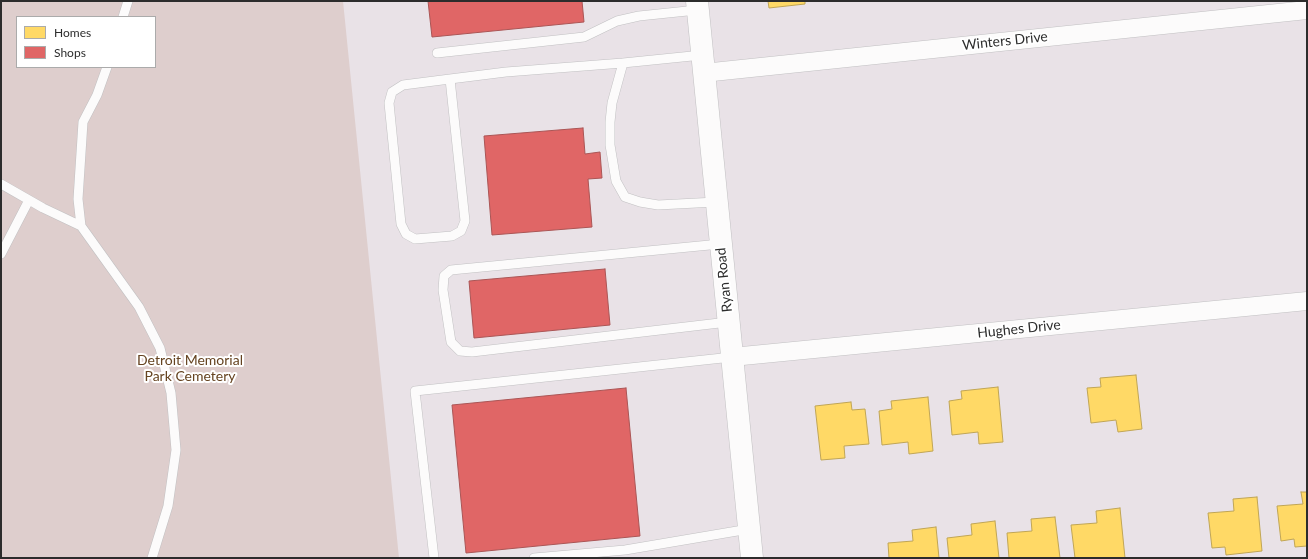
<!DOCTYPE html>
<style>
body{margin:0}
#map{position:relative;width:1308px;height:559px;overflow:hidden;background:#e9e2e7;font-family:Lato,sans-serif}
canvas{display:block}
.frame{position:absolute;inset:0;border:2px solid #2c2c2c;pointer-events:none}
.legend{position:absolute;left:16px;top:16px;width:140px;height:52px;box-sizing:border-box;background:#fff;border:1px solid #ababab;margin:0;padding:5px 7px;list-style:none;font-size:12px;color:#2c2c2c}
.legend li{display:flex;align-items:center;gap:8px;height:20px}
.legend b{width:20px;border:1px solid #ababab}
</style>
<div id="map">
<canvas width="1308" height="559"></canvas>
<div class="frame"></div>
<ul class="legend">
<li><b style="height:11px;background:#ffd966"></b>Homes</li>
<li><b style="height:11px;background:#e06666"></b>Shops</li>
</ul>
</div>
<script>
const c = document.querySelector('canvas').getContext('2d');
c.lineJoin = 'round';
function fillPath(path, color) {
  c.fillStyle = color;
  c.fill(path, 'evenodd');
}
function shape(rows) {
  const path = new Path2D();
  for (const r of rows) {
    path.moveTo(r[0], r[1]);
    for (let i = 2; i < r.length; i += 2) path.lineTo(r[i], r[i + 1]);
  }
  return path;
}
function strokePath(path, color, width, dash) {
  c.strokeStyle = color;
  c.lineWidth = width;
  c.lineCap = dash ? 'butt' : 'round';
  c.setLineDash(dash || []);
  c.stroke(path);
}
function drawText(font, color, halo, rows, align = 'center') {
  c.font = font + ' Lato,sans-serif';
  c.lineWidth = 4;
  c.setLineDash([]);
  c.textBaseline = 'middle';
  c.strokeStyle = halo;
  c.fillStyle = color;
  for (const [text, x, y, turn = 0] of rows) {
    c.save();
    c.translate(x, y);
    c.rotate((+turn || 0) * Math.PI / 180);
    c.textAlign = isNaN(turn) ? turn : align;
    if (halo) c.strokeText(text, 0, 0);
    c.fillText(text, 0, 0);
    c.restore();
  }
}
fillPath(shape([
 [1,1,343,1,399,558,1,558],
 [17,17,155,17,155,67,17,67]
]), '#dececd');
const homes = shape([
 [768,1,805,1,805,4,769,8,768,1],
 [1136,375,1142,429,1118,432,1116,420,1091,423,1087,388,1101,387,1100,378,1136,375],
 [998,387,1003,442,979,444,978,432,952,435,949,401,962,399,961,391,998,387],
 [928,397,933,451,909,454,908,442,882,445,879,411,892,409,891,401,928,397],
 [851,402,852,410,865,409,869,444,844,446,845,458,821,460,815,406,851,402],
 [1301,492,1307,492,1307,546,1295,547,1294,539,1281,541,1277,506,1303,504,1301,492],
 [1257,497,1262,551,1226,555,1225,547,1212,548,1208,513,1234,511,1233,499,1257,497],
 [1120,508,1125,558,1075,558,1071,525,1097,523,1096,511,1120,508],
 [1055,517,1060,558,1009,558,1007,533,1032,531,1031,519,1055,517],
 [995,521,999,558,949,558,947,538,972,535,971,524,995,521],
 [936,527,939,558,889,558,888,543,913,541,912,530,936,527]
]);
fillPath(homes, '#ffd966');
strokePath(homes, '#c0a555', 1);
const shops = shape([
 [428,1,582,1,584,22,432,37,428,1],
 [583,128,585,154,600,152,602,178,588,179,592,227,492,235,484,136,583,128],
 [605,269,610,325,474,338,469,281,605,269],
 [626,388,640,536,466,553,452,405,626,388]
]);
fillPath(shops, '#e06666');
strokePath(shops, '#a55', 1);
const lane = shape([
 [123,17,128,1],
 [437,53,584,37,617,21,639,16,697,10],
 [702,55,623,63,612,103,610,122,610,145,616,181,625,197,640,202,658,205,716,202],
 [450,79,465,221,461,231,452,236,415,239,406,234,401,224,389,103,392,92,403,85,450,79,506,72,623,63],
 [1,184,43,208,81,226,139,307,160,348,171,393,176,450,168,506,152,558],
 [81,226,78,199,83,122,97,95,107,67],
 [720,244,451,270,444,276,443,290,451,342,460,351,472,352,728,322],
 [1,254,29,200],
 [434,558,415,391,732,357],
 [534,558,625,550,749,529]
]);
const street = shape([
 [703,73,1307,10],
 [732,357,1307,301]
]);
const secondary = shape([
 [697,1,752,558]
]);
strokePath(lane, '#c1c0c2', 10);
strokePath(street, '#c1c0c2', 19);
strokePath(secondary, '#c1c0c2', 23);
strokePath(lane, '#fcfbfb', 9);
strokePath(street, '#fcfbfb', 18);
strokePath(secondary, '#fcfbfb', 22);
drawText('14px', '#2c2c2c', '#fff', [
 ["Winters Drive",1005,41,-6],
 ["Ryan Road",724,280,-96],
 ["Hughes Drive",1019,329,-6]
]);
drawText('14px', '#654320', '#fff', [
 ["Detroit Memorial",190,360],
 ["Park Cemetery",190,376]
]);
</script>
